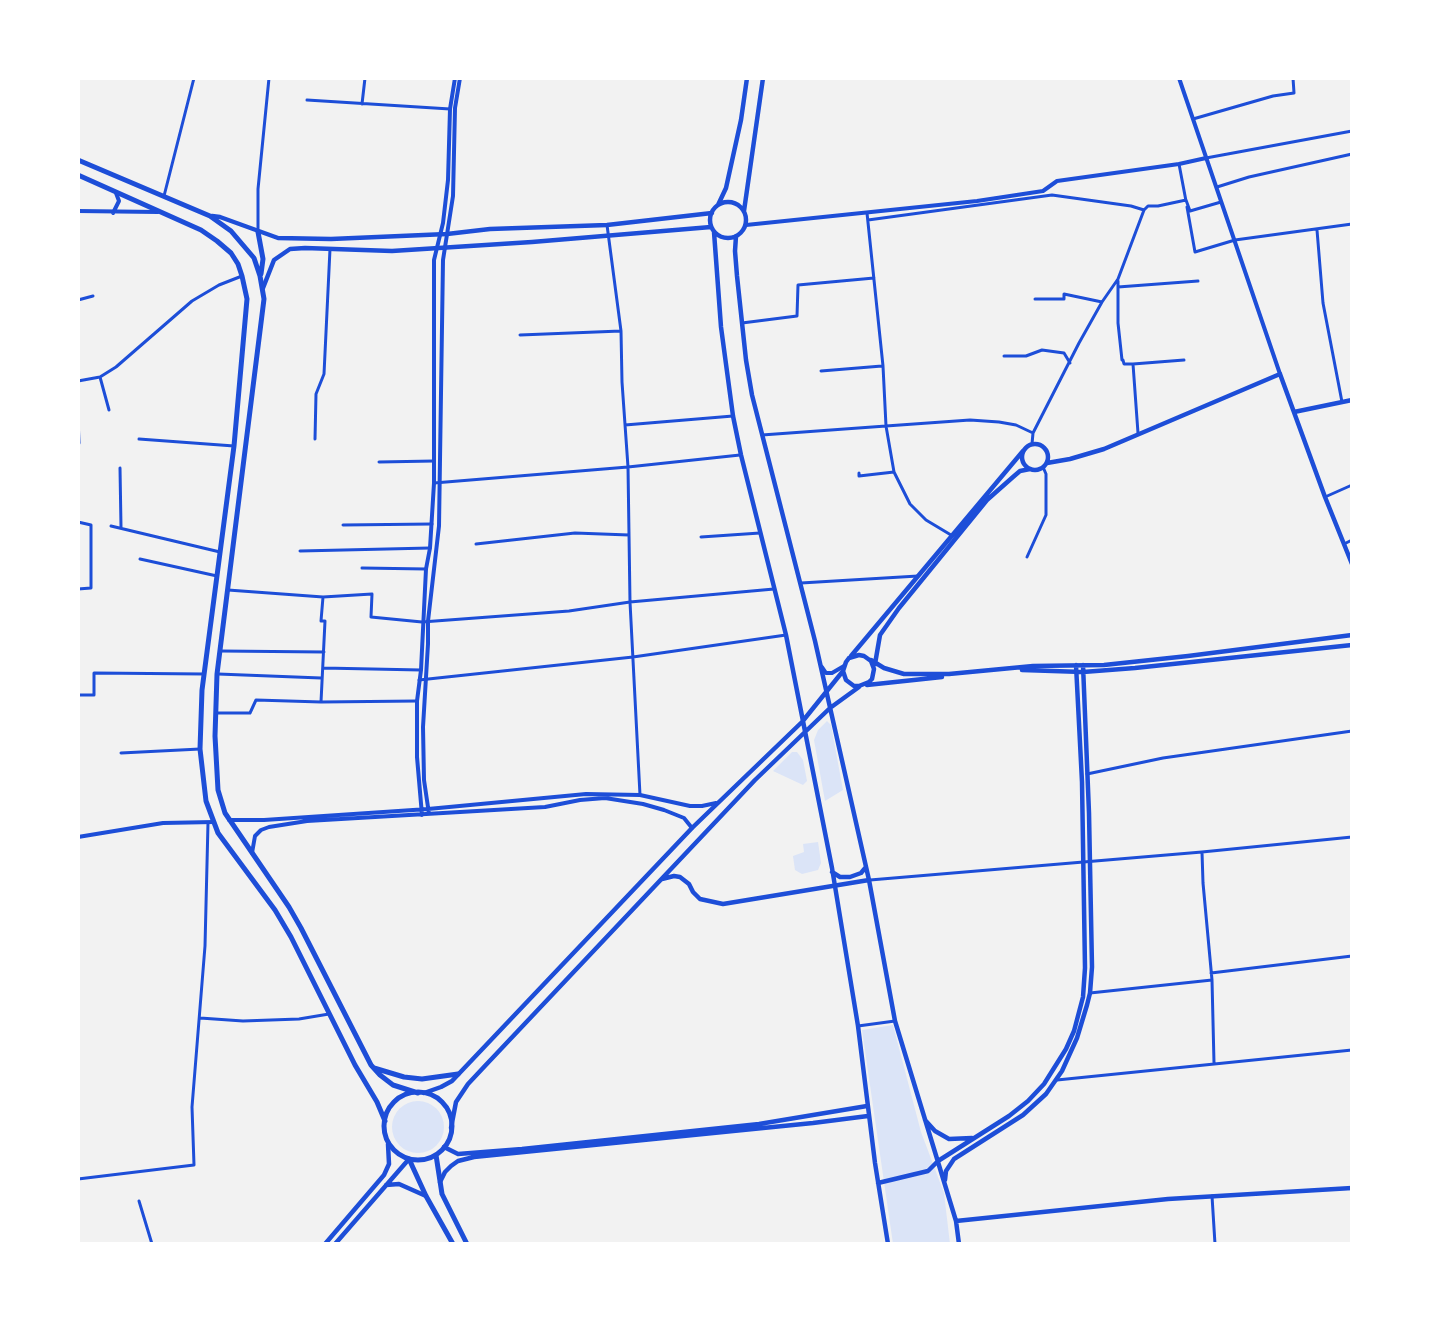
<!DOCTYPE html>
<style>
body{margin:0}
#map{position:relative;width:1430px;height:1322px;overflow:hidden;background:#f2f2f2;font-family:"Golos Text",sans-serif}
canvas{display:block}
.frame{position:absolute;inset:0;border:80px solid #fff;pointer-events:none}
</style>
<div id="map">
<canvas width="1430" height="1322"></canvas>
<div class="frame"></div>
</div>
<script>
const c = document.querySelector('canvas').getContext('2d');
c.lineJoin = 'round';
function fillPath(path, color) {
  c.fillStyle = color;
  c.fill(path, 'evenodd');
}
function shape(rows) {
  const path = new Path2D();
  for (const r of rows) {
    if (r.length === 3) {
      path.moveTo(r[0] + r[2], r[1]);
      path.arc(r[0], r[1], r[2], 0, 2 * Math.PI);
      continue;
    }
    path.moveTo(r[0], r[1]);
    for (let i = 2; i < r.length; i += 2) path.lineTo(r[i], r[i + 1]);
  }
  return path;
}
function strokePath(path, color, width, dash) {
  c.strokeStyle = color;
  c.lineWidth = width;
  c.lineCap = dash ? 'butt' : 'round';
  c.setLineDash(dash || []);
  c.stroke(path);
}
fillPath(shape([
 [827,721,831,725,843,790,825,801,814,740,818,730],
 [792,752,797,752,803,760,807,781,803,785,773,771],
 [818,842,821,863,818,870,802,874,795,870,793,856,804,852,803,844],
 [893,1025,921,1132,944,1193,950,1244,893,1244,862,1030],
 [418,1127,26]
]), '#dbe4f7');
strokePath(shape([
 [307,100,450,109],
 [362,104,365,78],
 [1193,119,1273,96,1294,93,1293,78],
 [1206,158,1352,131],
 [1179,164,1186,201],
 [1217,187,1249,177,1352,154],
 [164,196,194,78],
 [1187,207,1195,252,1235,240,1352,224],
 [868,220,1052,195,1131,206,1144,210,1148,206,1158,206,1186,200,1190,211,1221,202],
 [607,225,621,331,622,382,628,467,630,602,640,795],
 [1317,230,1323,303,1342,402],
 [258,232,258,189,269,78],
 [1118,281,1118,323,1122,360,1123,360,1124,364,1133,364],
 [1118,287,1198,281],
 [1035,299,1064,299,1064,294,1102,302],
 [78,300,93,296],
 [742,323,797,316,798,285,874,278],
 [520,335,621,331],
 [1004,356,1026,356,1042,350,1064,353,1070,363],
 [821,371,882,366],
 [100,377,109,410],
 [78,381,100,377,116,367,192,301,219,285,242,276],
 [78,417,79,443],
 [625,425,733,416],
 [1138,433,1133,364,1184,360],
 [762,435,886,426,883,366,867,213],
 [139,439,234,446],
 [315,439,316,394,324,374,330,249],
 [1032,444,1033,433,1079,343,1102,302,1118,279,1144,210],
 [379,462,434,461],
 [120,468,121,527],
 [859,473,859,476,894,472],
 [434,483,628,467,740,455],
 [1325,497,1352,485],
 [78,522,91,525,91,588,78,589],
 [343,525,432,524],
 [111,526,220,552],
 [951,535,926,520,910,504,894,472,886,426,970,420,999,422,1016,425,1033,433],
 [701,537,760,533],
 [476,544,575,533,629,535],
 [1344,544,1352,540],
 [300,551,430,548],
 [1027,557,1046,515,1046,474,1043,467],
 [140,559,217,576],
 [362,568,426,569],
 [801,583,918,576],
 [228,590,323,597,372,594,371,617,422,622,569,611,630,602,774,589],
 [221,651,324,652],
 [323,668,421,670],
 [218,674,321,678],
 [419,680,633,657,786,635],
 [78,695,94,695,94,673,204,674],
 [321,702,325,621,321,621,323,597],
 [217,713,250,713,256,700,321,702,417,701],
 [121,753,200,749],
 [1087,774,1163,758,1352,731],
 [1202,852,1203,883,1212,980,1214,1063],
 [870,880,1202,852,1352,837],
 [1211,973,1352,956],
 [1090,993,1212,980],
 [200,1018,243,1021,299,1019,329,1014],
 [858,1026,895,1021],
 [1057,1080,1352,1050],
 [78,1179,194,1165,192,1107,205,946,208,823],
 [1212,1196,1215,1244],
 [139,1201,152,1244]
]), '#1d4ed8', 3);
strokePath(shape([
 [1179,78,1280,374],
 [78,211,158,212],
 [113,213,119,201,116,193],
 [746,225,977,201,1043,191,1057,181,1179,164,1206,158],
 [822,667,826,673,832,673,844,666],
 [429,814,424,780,423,727,428,644,428,621,439,526,443,260,453,196,455,108,460,78],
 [422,815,417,757,417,701,421,670,426,569,430,548,434,483,434,260,443,223,448,180,450,109,455,78],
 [229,820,264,820,428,809,586,794,640,795,690,806,702,806,716,803],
 [78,837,163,823,214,822],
 [252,853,255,836,261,830,269,827,307,821,545,807,580,800,605,798,643,804,664,810,684,818,692,828]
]), '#1d4ed8', 4);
strokePath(shape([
 [728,220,18],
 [718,205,726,188,741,120,747,78],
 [744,211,763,78],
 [212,216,220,217,278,238,331,239,447,234,490,229,607,225,712,213],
 [714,232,721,327,733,416,741,455,786,635,832,868,858,1026,875,1163,888,1244],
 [736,236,735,251,737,276,746,360,752,395,815,641,869,880,895,1021,956,1221,959,1244],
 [263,288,274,260,290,249,305,248,392,251,532,242,711,227],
 [1294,412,1352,400],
 [1035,457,13],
 [1047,463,1070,459,1104,449,1280,374,1325,497,1352,564],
 [851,656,1023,451],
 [871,660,884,668,904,674,949,674,1033,666,1104,665,1188,656,1352,635],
 [875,664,880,635,899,608,987,500,1013,477,1020,471,1030,469],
 [1022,670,1083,672,1135,668,1352,645],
 [867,685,942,677],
 [832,872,840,877,850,877,861,873,866,867],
 [662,879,674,876,680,877,689,884,693,892,700,899,723,904,869,880],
 [424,1093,441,1087,452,1081,692,828,802,722,843,671,846,662,849,658,859,655,864,656,871,661,874,669,872,679,869,682,859,686,854,686,846,680,843,671],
 [925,1120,935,1131,949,1139,972,1138],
 [451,1128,456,1102,468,1084,483,1068,755,780,830,708,859,687],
 [444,1147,458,1154,522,1149,759,1124,867,1106],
 [945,1180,946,1171,954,1159,1023,1115,1046,1094,1062,1071,1077,1038,1087,1005,1090,993,1092,967,1089,813,1083,665],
 [440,1182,445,1172,451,1166,458,1161,474,1157,813,1123,868,1116],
 [878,1183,928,1171,938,1161,1009,1116,1028,1101,1044,1084,1066,1049,1074,1031,1083,997,1085,968,1082,782,1076,665],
 [386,1185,399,1184,426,1196],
 [956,1221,1168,1199,1352,1188],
 [325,1244,384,1175,389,1164,388,1144],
 [335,1244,409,1159]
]), '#1d4ed8', 4.5);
strokePath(shape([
 [78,160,210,216,231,231,254,258,260,276,264,299,217,674,215,736,218,790,225,813,289,907,301,928,371,1065,380,1075,393,1085,418,1093],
 [78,175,201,230,217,241,231,253,238,264,242,276,247,299,234,446,202,690,200,749,206,801,218,833,275,910,291,937,355,1065,377,1102,385,1121],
 [258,232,263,259,261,274],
 [374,1068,404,1077,422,1079,458,1074],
 [418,1126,34],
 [436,1155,442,1194,467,1244],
 [409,1159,426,1196,453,1244]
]), '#1d4ed8', 5);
</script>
